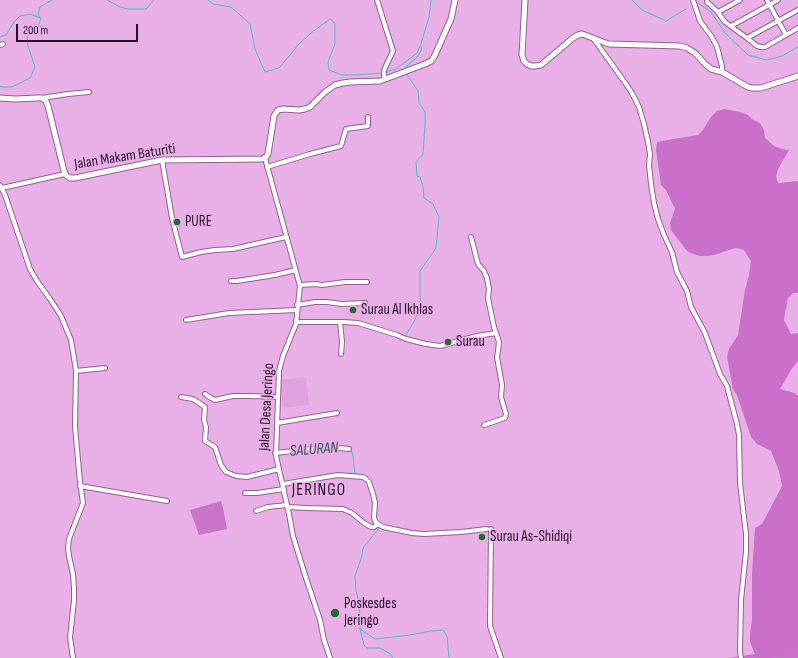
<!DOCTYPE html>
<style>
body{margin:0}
#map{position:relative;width:798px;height:658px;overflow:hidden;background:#e9b0e7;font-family:"Sofia Sans Condensed",sans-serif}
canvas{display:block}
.scale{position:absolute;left:16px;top:24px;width:122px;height:18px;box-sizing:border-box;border:2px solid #261226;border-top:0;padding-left:5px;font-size:12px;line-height:14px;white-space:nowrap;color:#261226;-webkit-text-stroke:3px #e9b0e7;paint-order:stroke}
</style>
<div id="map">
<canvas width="798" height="658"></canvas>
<div class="scale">200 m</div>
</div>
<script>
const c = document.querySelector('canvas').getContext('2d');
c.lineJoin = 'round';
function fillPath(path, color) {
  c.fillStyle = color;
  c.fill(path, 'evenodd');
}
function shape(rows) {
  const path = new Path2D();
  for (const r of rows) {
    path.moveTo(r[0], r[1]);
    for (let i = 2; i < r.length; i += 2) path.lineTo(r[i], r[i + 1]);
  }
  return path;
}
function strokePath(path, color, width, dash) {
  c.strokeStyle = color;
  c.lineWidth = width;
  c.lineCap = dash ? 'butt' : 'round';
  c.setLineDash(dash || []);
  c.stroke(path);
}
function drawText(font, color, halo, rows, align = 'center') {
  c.font = font + ' "Sofia Sans Condensed",sans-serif';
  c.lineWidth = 3;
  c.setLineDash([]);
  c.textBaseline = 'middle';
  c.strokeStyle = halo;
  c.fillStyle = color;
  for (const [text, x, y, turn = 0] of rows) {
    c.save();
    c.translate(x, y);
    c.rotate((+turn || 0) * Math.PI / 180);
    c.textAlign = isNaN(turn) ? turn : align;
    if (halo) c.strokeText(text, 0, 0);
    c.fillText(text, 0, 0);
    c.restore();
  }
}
fillPath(shape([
 [306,377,309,405,283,408,280,380]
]), '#e0a2de');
fillPath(shape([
 [221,501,223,508,227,529,199,535,190,510],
 [798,647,798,658,729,658]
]), '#ca74c9');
fillPath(shape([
 [724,109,740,112,748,115,753,120,760,123,764,130,765,138,774,146,782,149,789,150,778,169,776,176,778,183,798,181,798,293,793,293,788,298,785,313,784,320,791,334,798,333,798,361,791,370,780,389,795,393,798,396,798,655,793,654,786,654,769,658,761,658,756,657,750,642,750,634,752,620,752,574,755,528,762,524,782,486,779,471,771,451,757,444,751,437,737,395,733,389,727,357,729,349,738,335,745,290,749,275,751,261,744,250,736,248,729,250,714,255,707,256,700,256,693,254,687,251,671,230,670,223,675,209,666,190,661,185,656,150,657,142,673,139,698,135,703,130,711,117,717,111]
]), '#ca6fca');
strokePath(shape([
 [107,0,120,7,128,9,146,9,154,0],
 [208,0,213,4,231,7,250,24,255,49,265,72,279,68,299,44,311,33,330,19,335,23,335,44,328,62,329,70,342,75,358,75,380,73],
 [632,0,642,10,666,21,686,9],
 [698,3,711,12,725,33,748,55,767,60,782,56,798,47],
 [0,37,6,35,14,22,20,16,30,14,40,18],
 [406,67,417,57,421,51,421,46],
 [385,72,396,69,417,53,421,44,429,17,431,0],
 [0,86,1,87,12,87,30,78,35,67,28,46,27,36,38,26,41,19,38,15,40,7,52,0],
 [405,336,415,320,420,308,420,271,436,248,439,217,433,204,424,198,423,186,420,177,417,176,416,162,423,154,425,125,425,112,419,103,418,91,406,73],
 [351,449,353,456,355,475],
 [379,528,363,548,362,556,355,576,356,591,358,599,361,621,360,629,364,645,367,648,380,648,389,653,393,658],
 [360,629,375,639,410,635,431,631,443,630,447,636,449,658]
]), '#51bac8', 1);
const minor = shape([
 [377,0,393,51,384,70,384,75,385,79],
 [693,0,700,21,712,37,717,47,722,66,722,72],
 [707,0,707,2,717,11,725,22,747,38,798,10],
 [767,0,786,35],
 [718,12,740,0],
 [731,26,778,0],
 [593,38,626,84,632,93,639,107,644,124,648,142,650,154,649,165,651,184,654,203,658,219,664,235,672,252,677,272,687,291,691,307,705,333,720,374,727,386,737,424,739,435,740,483,746,534,746,552,741,600,740,651,741,658],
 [747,38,757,46,761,47,765,47,798,28],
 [0,45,3,44],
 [42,98,68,94,89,92],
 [265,158,300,286,296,324,283,356,279,371,276,456,289,514,293,536,306,578,320,620,324,640,330,658],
 [162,160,172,218,182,257,201,252,215,250,233,249,286,237],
 [267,167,310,154,341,146,346,129,368,126,368,117],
 [0,185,5,195,30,269,37,281,50,299,61,316,71,340,74,358,76,371,75,427,80,482,83,503,69,539,68,548,69,556,73,574,74,588,74,601,70,637,73,658],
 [2,188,65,174],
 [471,237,478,264,484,271,487,278,489,289,488,298,490,308,494,327,499,342,498,351,497,357,502,385,501,397,506,414,505,418,484,425],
 [231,281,237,281,275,275,296,270],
 [300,285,316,284,322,285,345,282,367,282],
 [297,305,315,302,327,302,342,304,365,303],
 [186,320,229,313,297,310],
 [296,322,343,322,358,323,397,335,406,339,426,344,440,346,477,336,496,333],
 [340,322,342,342,341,354],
 [76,371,105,368],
 [205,394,211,398,215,400,233,396,250,396,277,397],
 [181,397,193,399,205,407,204,420,206,427,205,441,215,447,221,465,226,472,236,476,247,477,279,469],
 [277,423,337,413],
 [275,453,330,447,349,449],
 [283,484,338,475,363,477,366,479,369,482,373,494,375,503,374,517,375,521,378,524,383,527,412,533,424,534,461,532,487,529],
 [80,486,167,501],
 [245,493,257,493,284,489],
 [288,507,307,508,343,509,352,513,364,523,371,527,374,527,378,524],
 [256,511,268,507,287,505],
 [491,529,490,626,501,658]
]);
const tertiary = shape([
 [525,0,522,55,524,61,527,64,531,66,535,66,541,65,573,38,578,35,582,34,585,35,603,42,609,44,680,46,687,48,695,53,705,64,711,69,722,72,748,87,752,88,761,88,798,76],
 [0,98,15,99,38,98,42,98,46,101,48,106,64,171,66,175,70,178,75,178,162,160,262,159,266,157,268,154,274,116,278,110,283,109,299,110,305,109,310,107,325,92,335,85,343,83,350,82,380,81,425,64,431,61,434,57,451,19,455,0]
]);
strokePath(minor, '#935f92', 6);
strokePath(tertiary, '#935f92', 7);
strokePath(minor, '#fff', 4);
strokePath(tertiary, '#fff', 5);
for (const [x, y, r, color] of [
 [177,222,4,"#256832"],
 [353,310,4,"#256832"],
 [448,342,4,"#256832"],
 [482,537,4,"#256832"],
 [335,613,5,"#256832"]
]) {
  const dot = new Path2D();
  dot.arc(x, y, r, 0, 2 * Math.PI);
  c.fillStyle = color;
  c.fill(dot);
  strokePath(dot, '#e9b0e7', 1.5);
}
drawText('15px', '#261226', '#e9b0e7', [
 ["Jalan Makam Baturiti",125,157,-9],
 ["Jalan Desa Jeringo",267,407,-87]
]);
drawText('15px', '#261226', '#e9b0e7', [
 ["PURE",185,222],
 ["Surau Al Ikhlas",361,310],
 ["Surau",456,342],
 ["Surau As-Shidiqi",490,537],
 ["Poskesdes",344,604],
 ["Jeringo",344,621]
], 'left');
drawText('italic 16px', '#355559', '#e9b0e7', [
 ["SALURAN",314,450,-4]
]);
c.letterSpacing = '1px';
drawText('17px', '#261226', '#e9b0e7', [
 ["JERINGO",319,491]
]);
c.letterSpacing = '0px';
</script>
